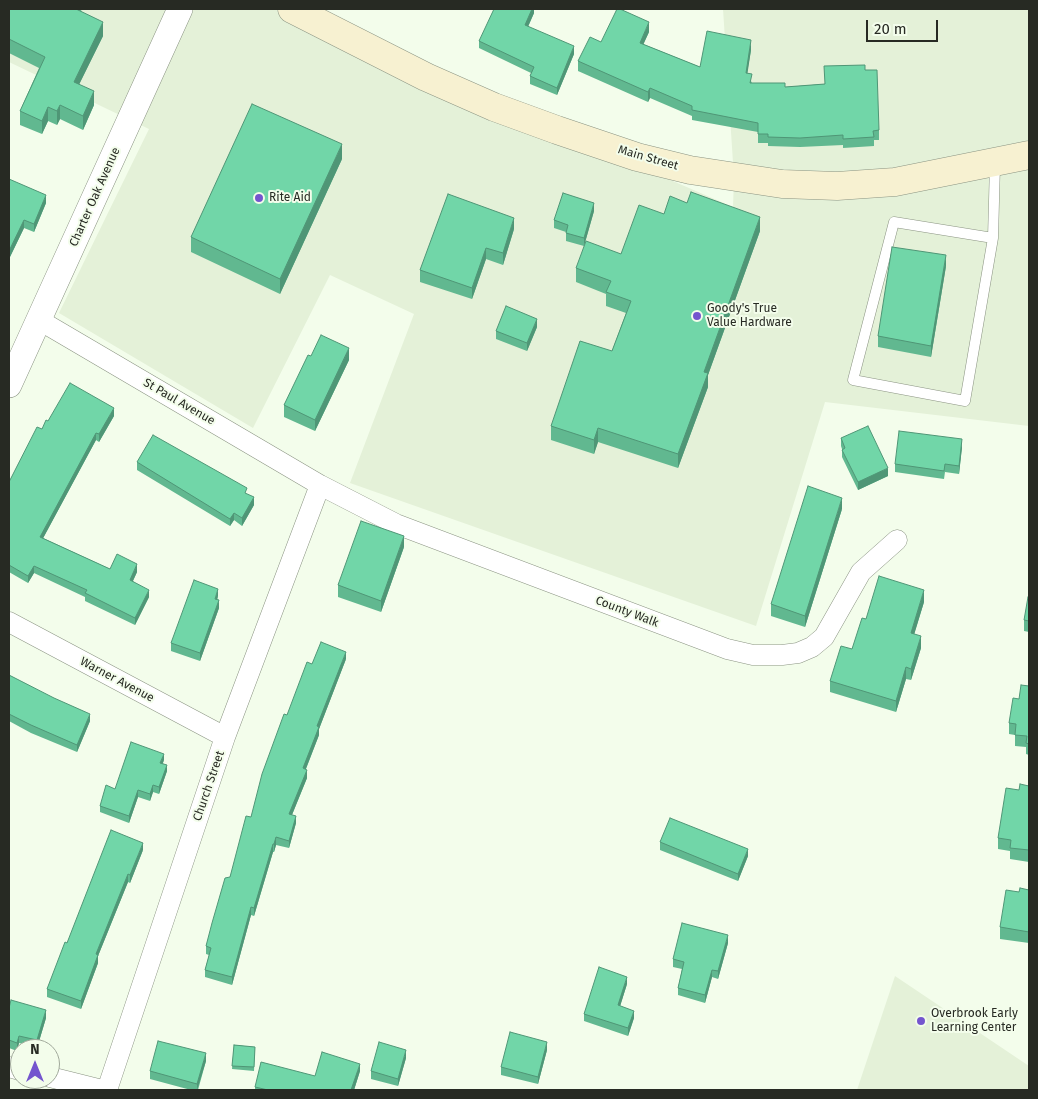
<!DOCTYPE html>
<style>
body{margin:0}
#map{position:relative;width:1038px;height:1099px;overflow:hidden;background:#f3fdeb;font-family:"Fira Sans",sans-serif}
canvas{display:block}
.frame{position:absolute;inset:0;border:10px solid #272a23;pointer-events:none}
.north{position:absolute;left:10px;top:1039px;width:50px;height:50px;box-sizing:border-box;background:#f3fdeb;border:1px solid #a1a99b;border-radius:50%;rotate:0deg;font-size:14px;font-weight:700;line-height:20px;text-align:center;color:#272a23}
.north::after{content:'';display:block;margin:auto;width:18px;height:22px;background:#7455ce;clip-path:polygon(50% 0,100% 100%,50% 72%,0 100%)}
.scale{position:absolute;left:866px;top:20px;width:72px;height:22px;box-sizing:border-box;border:2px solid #272a23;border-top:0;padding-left:6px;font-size:15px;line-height:18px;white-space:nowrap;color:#272a23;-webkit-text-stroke:4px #f3fdeb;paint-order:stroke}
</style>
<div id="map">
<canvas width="1038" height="1099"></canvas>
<div class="frame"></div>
<div class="north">N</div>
<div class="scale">20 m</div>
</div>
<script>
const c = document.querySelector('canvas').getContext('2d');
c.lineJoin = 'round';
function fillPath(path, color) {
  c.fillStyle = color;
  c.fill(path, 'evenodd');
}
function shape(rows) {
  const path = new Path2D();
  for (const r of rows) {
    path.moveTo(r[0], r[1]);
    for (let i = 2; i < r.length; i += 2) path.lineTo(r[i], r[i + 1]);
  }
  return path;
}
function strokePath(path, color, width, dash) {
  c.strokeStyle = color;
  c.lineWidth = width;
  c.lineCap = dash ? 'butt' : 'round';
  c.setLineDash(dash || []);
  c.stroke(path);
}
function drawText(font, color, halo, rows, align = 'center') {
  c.font = font + ' "Fira Sans",sans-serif';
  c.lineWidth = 4;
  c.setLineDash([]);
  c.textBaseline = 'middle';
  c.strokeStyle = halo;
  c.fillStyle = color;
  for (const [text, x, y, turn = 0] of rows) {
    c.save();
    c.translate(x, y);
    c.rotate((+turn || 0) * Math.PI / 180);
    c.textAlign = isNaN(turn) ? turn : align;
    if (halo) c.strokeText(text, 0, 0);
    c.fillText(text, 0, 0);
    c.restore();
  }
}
fillPath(shape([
 [9,9,274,9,733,207,734,178,723,9,1029,9,1029,426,825,402,756,626,350,483,414,314,330,275,253,428,59,313,149,129,9,62],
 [895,976,1029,1066,1029,1090,857,1090]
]), '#e4f1d8');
const service = shape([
 [993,238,894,222,853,380,965,401,993,238,995,164]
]);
const minor = shape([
 [39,320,320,485,396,524,727,649,753,655,782,655,798,653,812,647,824,637,861,572,897,540],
 [9,622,225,737],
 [9,1067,20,1070],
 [50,1077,102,1090],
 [107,1090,225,737,320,485]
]);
const tertiary = shape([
 [9,385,180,9]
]);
const secondary = shape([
 [292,9,426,77,494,107,557,130,637,157,690,170,782,184,837,186,895,182,1029,155]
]);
strokePath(service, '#8b9483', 11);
strokePath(minor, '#8b9483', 21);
strokePath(tertiary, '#8b9483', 26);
strokePath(secondary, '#8b9483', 29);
strokePath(service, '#fff', 10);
strokePath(minor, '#fff', 20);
strokePath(tertiary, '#fff', 25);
strokePath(secondary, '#f7f1d1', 28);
fillPath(shape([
 [9,9,82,9,81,11,103,36,79,84,94,105,83,130,60,119,57,125,48,121,42,134,20,125,20,111,39,68,9,53],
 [534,9,534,13,528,27,574,54,557,95,530,84,530,76,531,73,479,48,479,41],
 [649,32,643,44,700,67,751,50,747,73,752,83,785,87,824,84,865,70,879,130,879,140,874,140,874,146,843,148,843,145,800,147,768,146,768,143,758,143,758,132,692,120,692,116,650,98,648,102,578,71,578,61,601,42],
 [342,159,280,294,191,252,191,237],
 [9,179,46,203,34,232,24,228,9,259],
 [594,211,584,246,566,241,566,232,554,228,554,220],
 [664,214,760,231,708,375,708,387,678,468,598,442,594,454,551,440,551,426,612,351,626,313,606,306,606,294,576,282,576,268,621,254],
 [514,229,503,265,486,259,472,299,420,282,420,270],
 [946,266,931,357,878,347,878,336],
 [537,327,527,351,496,339,496,331],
 [311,356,349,360,315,431,284,417,284,405],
 [114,416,99,442,96,440,43,538,110,569,137,572,133,581,149,597,135,625,85,601,85,597,34,573,28,583,9,572,9,482,42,429,48,421],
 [841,438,888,476,858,490,842,457,842,449,841,446],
 [962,447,959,474,945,472,944,479,895,472,895,464],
 [137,462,247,494,254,505,242,526,234,520,230,526,137,470],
 [842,509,805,627,771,616,771,604],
 [404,547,381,612,338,597,338,585],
 [218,596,217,600,219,608,200,661,171,651,171,643],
 [1029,597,1029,632,1024,631,1024,620],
 [924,602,914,634,921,648,911,680,906,679,896,712,830,692,830,681,852,649,866,619],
 [346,659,319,729,319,735,306,769,307,778,292,815,296,823,289,848,276,845,274,852,273,852,254,916,251,915,232,985,205,977,205,970,209,955,206,954,206,946,230,877,287,715],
 [9,675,90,721,77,752,31,733,9,721],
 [1029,686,1029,755,1026,754,1026,747,1015,746,1015,735,1009,734,1009,723,1019,699],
 [164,760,163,763,167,771,159,794,153,792,150,801,138,797,129,823,100,812,100,806,115,789],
 [1029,786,1029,862,1010,859,1010,851,998,849,998,838,1019,790],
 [660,842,748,856,738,881,660,850],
 [143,850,130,883,128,882,98,956,98,963,81,1009,47,997,47,989,67,943],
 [1029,890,1029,943,1000,939,1000,927,1019,892],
 [728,943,718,979,712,977,705,1003,678,995,678,988,682,969,673,967,673,959],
 [627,984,620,1006,634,1018,628,1036,584,1021,584,1014],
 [9,1008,46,1018,37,1048,19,1043,17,1051,9,1048],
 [234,1045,255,1047,254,1071,232,1069],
 [547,1050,538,1084,501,1075,501,1067],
 [406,1058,398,1086,371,1079,371,1071],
 [206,1061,198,1090,191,1090,150,1079,150,1071],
 [360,1071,354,1090,255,1090,255,1087,315,1076]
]), '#61b890');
fillPath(shape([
 [532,9,534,9,534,13,525,33,525,25],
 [103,22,103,36,74,95,74,82],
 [649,22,649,32,640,52,640,43],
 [751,40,751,50,746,83,746,73],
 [574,46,574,54,557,95,557,88],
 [650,88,650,98,648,102,648,92],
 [94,91,94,105,83,130,83,116],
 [60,105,60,119,57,125,57,111],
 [48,107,48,121,42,134,42,121],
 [342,144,342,159,280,294,280,279],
 [46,195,46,203,34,232,34,224],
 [594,203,594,211,584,246,584,238],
 [760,217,760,231,708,375,708,387,678,468,678,454,704,372],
 [514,218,514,229,503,265,503,253],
 [24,220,24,228,9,259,9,251],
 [486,248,486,259,472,299,472,288],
 [946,255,946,266,931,357,931,346],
 [537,319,537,327,527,351,527,343],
 [349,348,349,360,315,431,315,420],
 [114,408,114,416,99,442,99,434],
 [598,428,598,442,594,454,594,440],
 [96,433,96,440,40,544,40,537],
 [962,439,962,447,959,474,959,466],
 [888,468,888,476,858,490,858,482],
 [254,497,254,505,242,526,242,518],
 [842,498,842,509,805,627,805,616],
 [234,513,234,520,230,526,230,519],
 [404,536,404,547,381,612,381,601],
 [137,564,137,572,130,587,130,580],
 [34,566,34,573,28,583,28,576],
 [218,589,218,596,215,607,215,599],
 [149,590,149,597,135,625,135,618],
 [924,590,924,602,911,645,911,633],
 [219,600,219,608,200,661,200,653],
 [921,636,921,648,911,680,911,669],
 [346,652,346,659,319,729,319,735,303,776,303,768,317,726],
 [906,667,906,679,896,712,896,701],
 [90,714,90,721,77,752,77,745],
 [164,754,164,760,160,769,160,763],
 [167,765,167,771,159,794,159,787],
 [307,770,307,778,289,822,289,814],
 [153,785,153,792,150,801,150,794],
 [138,790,138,797,129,823,129,816],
 [296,816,296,823,289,848,289,841],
 [276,837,276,845,274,852,274,844],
 [143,843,143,850,130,883,130,875],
 [273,844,273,852,254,916,254,908],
 [748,849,748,856,738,881,738,874],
 [128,874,128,882,98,956,98,963,81,1009,81,1001,96,954],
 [251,907,251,915,232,985,232,977],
 [728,935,728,943,718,979,718,971],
 [712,970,712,977,705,1003,705,995],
 [627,977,627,984,618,1013,618,1005],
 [46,1010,46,1018,37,1048,37,1040],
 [634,1011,634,1018,628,1036,628,1028],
 [19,1036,19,1043,17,1051,17,1043],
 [547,1042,547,1050,538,1084,538,1077],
 [406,1050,406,1058,398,1086,398,1079],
 [206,1053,206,1061,197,1090,197,1084],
 [360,1064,360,1071,354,1090,351,1090]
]), '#4f9676');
const building = shape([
 [9,9,76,9,103,22,74,82,94,91,83,116,60,105,57,111,48,107,42,121,20,111,45,57,9,39,9,9],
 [494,9,532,9,525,25,574,46,557,88,530,76,534,67,479,41,494,9],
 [617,9,620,9,649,22,640,43,700,67,707,31,751,40,746,73,752,74,750,83,785,83,785,87,825,84,824,66,865,65,865,70,877,70,879,130,873,131,874,137,843,139,843,135,800,138,768,137,768,134,758,134,758,123,692,110,692,106,650,88,648,92,578,61,590,37,601,42,617,9],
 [252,104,342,144,280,279,191,237,252,104],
 [9,179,46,195,34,224,24,220,9,251,9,179],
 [691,192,760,217,704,372,708,373,678,454,598,428,594,440,551,426,580,341,612,351,631,301,606,292,611,281,576,268,586,241,621,254,639,205,664,214,670,196,687,203,691,192],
 [563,193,594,203,584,238,566,233,568,225,554,220,563,193],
 [448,194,514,218,503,253,486,248,472,288,420,270,448,194],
 [892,247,946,255,931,346,878,336,892,247],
 [506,306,537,319,527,343,496,331,506,306],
 [321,335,349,348,315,420,284,405,308,355,311,356,321,335],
 [70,383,114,408,99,434,96,433,40,537,110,569,117,554,137,564,130,580,149,590,135,618,85,593,87,590,34,566,28,576,9,565,9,482,37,427,42,429,46,420,48,421,70,383],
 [868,426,888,468,858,482,842,450,845,448,841,438,868,426],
 [899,431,962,439,959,466,945,464,944,471,895,464,899,431],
 [153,435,247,488,245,493,254,497,242,518,234,513,230,519,137,462,153,435],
 [808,486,842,498,805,616,771,604,808,486],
 [361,521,404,536,381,601,338,585,361,521],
 [879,576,924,590,911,633,921,636,911,669,906,667,896,701,830,681,841,646,852,649,862,618,866,619,879,576],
 [194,580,218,589,215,599,219,600,200,653,171,643,194,580],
 [1028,597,1029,597,1029,621,1024,620,1028,597],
 [321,642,346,652,317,726,319,727,303,768,307,770,289,814,296,816,289,841,276,837,274,844,273,844,254,908,251,907,232,977,205,970,211,948,206,946,212,923,225,878,230,877,246,816,251,817,262,774,284,714,287,715,307,662,312,664,321,642],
 [9,675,54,698,90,714,77,745,31,725,9,714,9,675],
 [1021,685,1029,686,1029,744,1026,743,1027,736,1015,735,1016,724,1009,723,1013,698,1019,699,1021,685],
 [131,742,164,754,160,763,167,765,159,787,153,785,150,794,138,790,129,816,100,806,106,785,115,789,131,742],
 [1020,784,1029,786,1029,850,1010,848,1011,840,998,838,1006,788,1019,790,1020,784],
 [670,818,748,849,738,874,660,842,670,818],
 [111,830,143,843,130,875,128,874,96,954,98,955,81,1001,47,989,65,942,67,943,111,830],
 [1020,888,1029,890,1029,932,1000,927,1006,890,1019,892,1020,888],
 [682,923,728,935,718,971,712,970,705,995,678,988,684,962,673,959,682,923],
 [599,967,627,977,618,1005,634,1011,628,1028,584,1014,599,967],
 [11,1000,46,1010,37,1040,19,1036,17,1043,9,1040,9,1008,11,1000],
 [510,1032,547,1042,538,1077,501,1067,510,1032],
 [158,1041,206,1053,197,1084,150,1071,158,1041],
 [379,1042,406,1050,398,1079,371,1071,379,1042],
 [234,1045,255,1047,254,1067,232,1066,234,1045],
 [322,1052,360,1064,351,1090,268,1090,255,1087,261,1062,315,1076,322,1052]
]);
fillPath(building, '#71d6a8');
strokePath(building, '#4f9676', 1);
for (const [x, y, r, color] of [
 [259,198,5,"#7455ce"],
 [697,316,5,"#7455ce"],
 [921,1021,5,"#7455ce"]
]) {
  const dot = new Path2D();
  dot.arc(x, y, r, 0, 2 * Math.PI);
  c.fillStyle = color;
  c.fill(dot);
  strokePath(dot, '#f3fdeb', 2);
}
drawText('12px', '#272a23', '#f3fdeb', [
 ["Main Street",648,158,16],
 ["Charter Oak Avenue",95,197,-66],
 ["St Paul Avenue",179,402,30],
 ["County Walk",627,612,21],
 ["Warner Avenue",117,680,28],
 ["Church Street",209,786,-71]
]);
drawText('12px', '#272a23', '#f3fdeb', [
 ["Rite Aid",269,198],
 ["Goody's True",707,309],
 ["Value Hardware",707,323],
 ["Overbrook Early",931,1014],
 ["Learning Center",931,1028]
], 'left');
</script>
